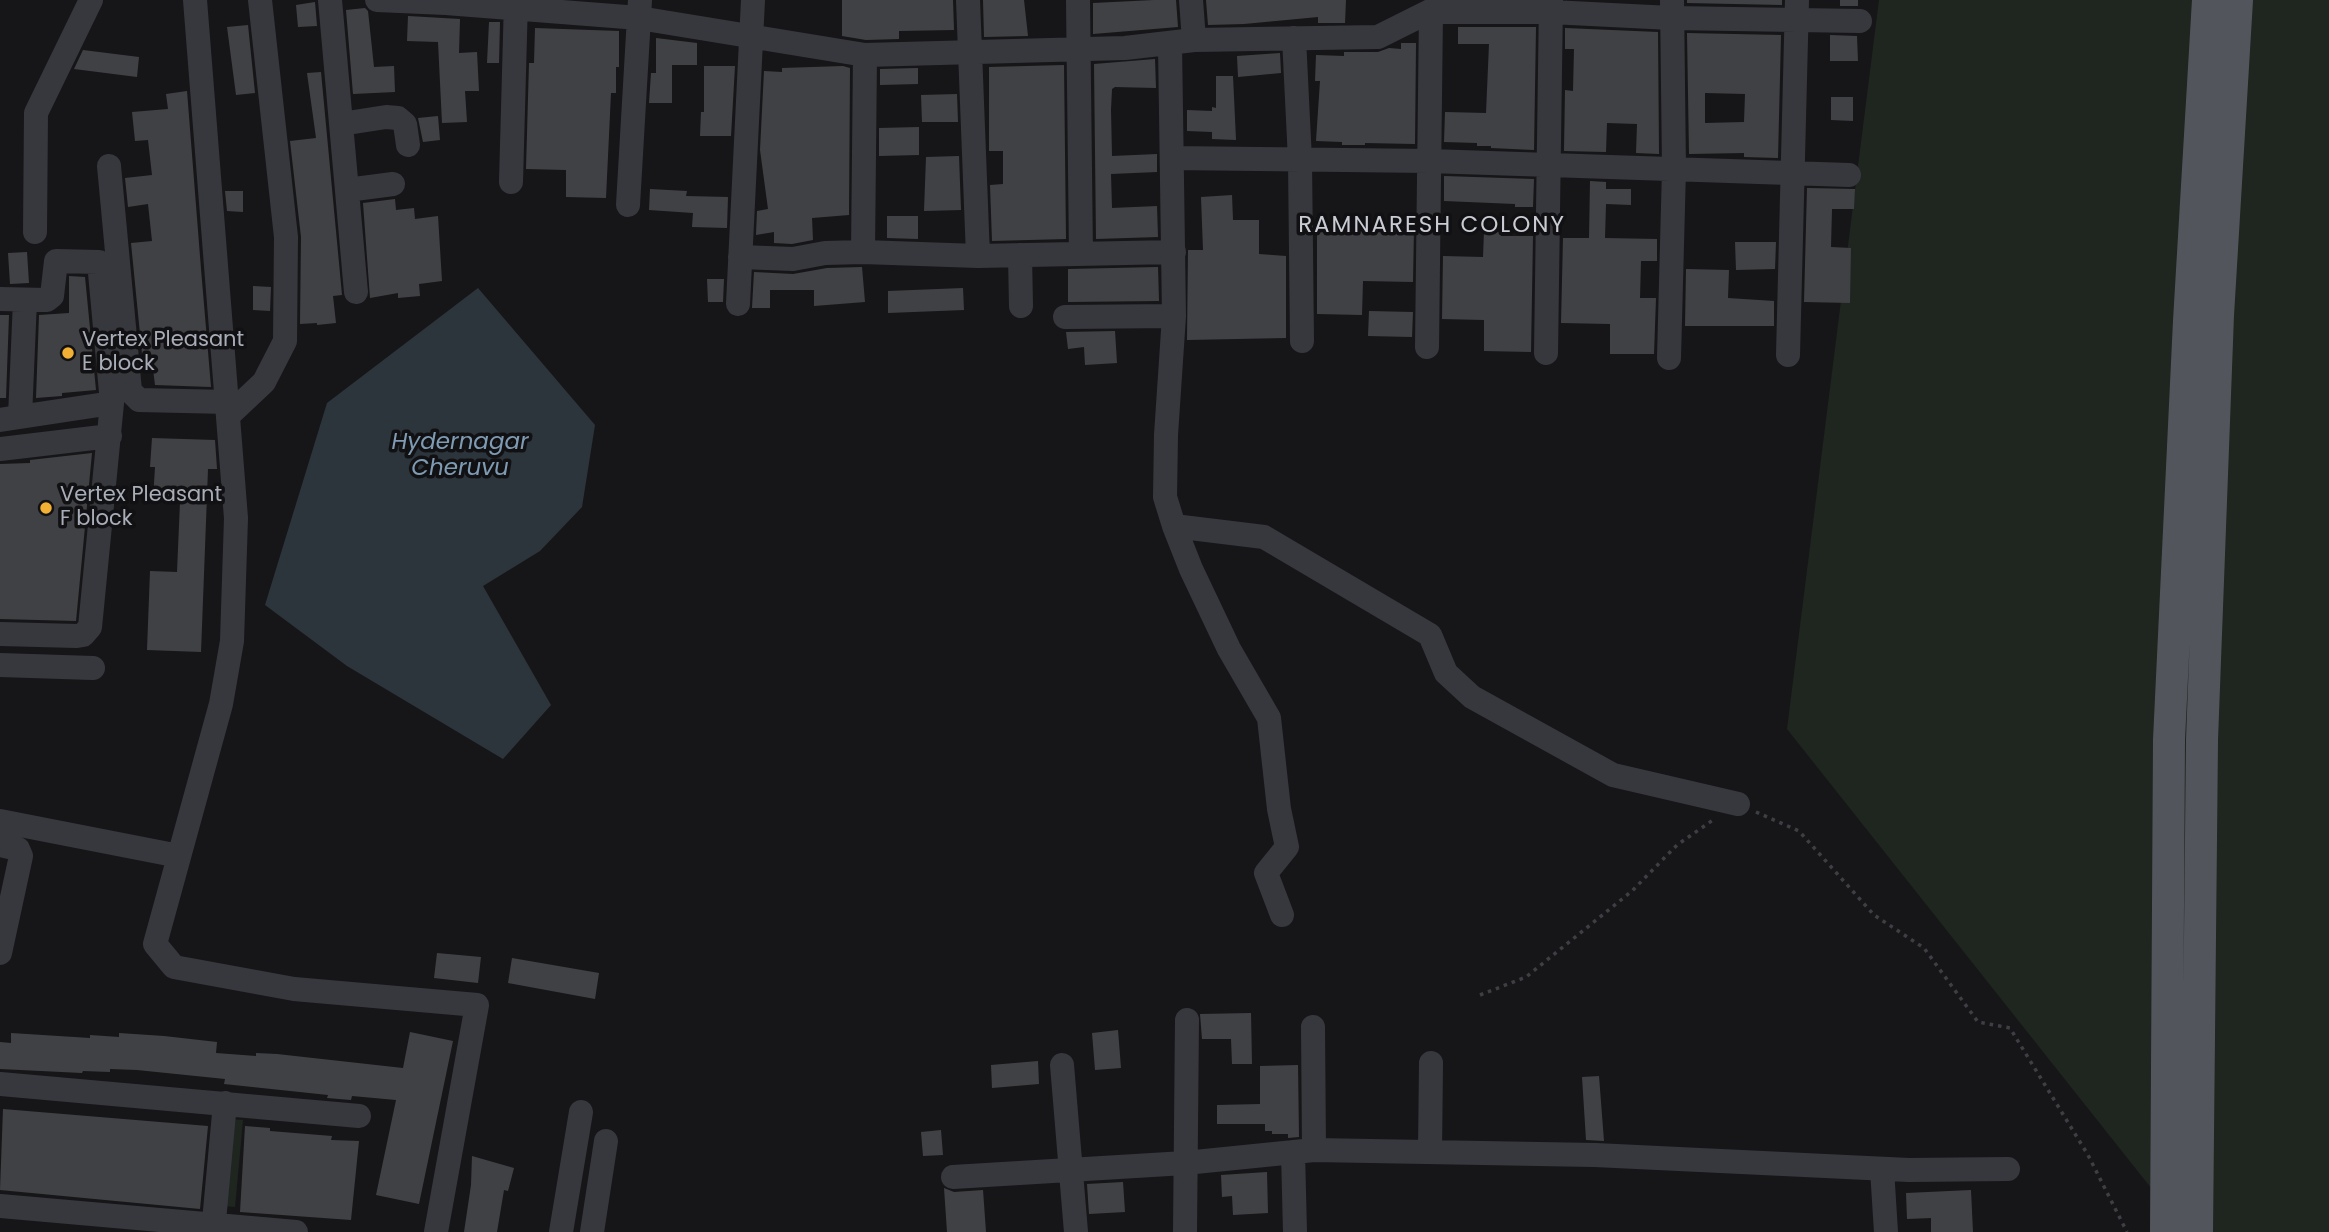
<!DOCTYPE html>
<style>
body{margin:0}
canvas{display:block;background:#161618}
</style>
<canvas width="2329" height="1232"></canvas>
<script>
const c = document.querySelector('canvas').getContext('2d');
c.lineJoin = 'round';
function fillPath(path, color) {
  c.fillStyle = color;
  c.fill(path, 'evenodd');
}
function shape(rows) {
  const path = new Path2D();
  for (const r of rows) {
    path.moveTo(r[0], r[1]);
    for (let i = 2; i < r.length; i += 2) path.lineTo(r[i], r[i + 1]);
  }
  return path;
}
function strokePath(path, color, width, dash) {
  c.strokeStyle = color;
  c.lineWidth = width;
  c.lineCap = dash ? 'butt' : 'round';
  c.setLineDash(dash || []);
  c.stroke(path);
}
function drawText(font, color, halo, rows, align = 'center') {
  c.font = font + ' Poppins,sans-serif';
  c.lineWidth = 7;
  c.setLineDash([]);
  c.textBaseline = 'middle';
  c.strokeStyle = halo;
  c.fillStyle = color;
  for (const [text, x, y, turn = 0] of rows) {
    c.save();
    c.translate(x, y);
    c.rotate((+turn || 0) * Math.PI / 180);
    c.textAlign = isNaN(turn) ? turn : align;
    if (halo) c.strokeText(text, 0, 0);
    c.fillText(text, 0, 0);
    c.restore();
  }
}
fillPath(shape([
 [1879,0,2329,0,2329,1232,2186,1232,1787,729],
 [213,1118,243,1120,235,1207,205,1204]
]), '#1e261f');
fillPath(shape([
 [478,288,595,425,582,507,540,551,483,586,551,705,503,759,347,666,265,605,327,403]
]), '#2c353c');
fillPath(shape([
 [842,0,953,0,954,30,899,31,899,39,866,40,842,36],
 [983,0,1024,0,1028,36,984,37],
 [1154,0,1176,0,1178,27,1093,34,1093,3],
 [1206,0,1346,0,1345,23,1318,23,1318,17,1244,24,1208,25],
 [1687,0,1782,0,1782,5,1687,3],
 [1840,0,1858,0,1858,6,1840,6],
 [315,2,317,26,298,27,296,5],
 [365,8,368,11,374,67,394,66,395,92,353,94,346,10],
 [408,16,460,19,459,53,477,52,479,91,465,91,467,122,442,123,438,42,407,41],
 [489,22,500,22,499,63,487,63],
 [248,25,255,93,236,95,227,27],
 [1458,27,1536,27,1534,150,1491,148,1491,146,1477,146,1477,143,1444,142,1445,112,1486,113,1489,44,1458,44],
 [535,28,619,31,619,67,616,67,616,93,611,93,606,198,566,197,566,170,526,169,529,63,534,63],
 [1565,28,1658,32,1659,154,1636,153,1637,124,1607,123,1606,152,1564,151,1565,90,1573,91,1574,49,1565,49],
 [1687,33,1781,35,1778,158,1744,157,1744,153,1689,154],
 [1705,93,1745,94,1744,122,1705,123],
 [1830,35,1857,36,1858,61,1830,61],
 [656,38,697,43,697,65,672,65,672,103,649,103,651,73,656,73],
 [1401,43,1416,43,1415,144,1365,143,1365,145,1342,145,1342,142,1316,141,1320,81,1315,81,1316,55,1344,56,1344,52,1378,52,1389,48,1401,49],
 [83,50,139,57,137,77,74,69],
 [1280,53,1281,73,1238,77,1237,56],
 [1155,59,1156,88,1115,87,1112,89,1111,110,1112,156,1157,154,1157,172,1111,174,1112,208,1157,206,1158,237,1096,239,1094,64],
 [1064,65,1066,239,992,241,990,185,1003,184,1003,151,989,151,989,67],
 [704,66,735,66,731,136,700,136,701,112,704,112],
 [843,66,850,68,849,215,812,218,813,240,792,244,774,243,774,232,756,235,757,211,768,209,760,150,764,71,782,72,782,68],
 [918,68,918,84,880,85,880,69],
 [321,72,342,295,333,296,336,323,317,325,317,323,300,324,301,237,290,141,316,138,307,73],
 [1216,76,1233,76,1236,140,1212,139,1212,132,1187,131,1187,110,1212,111,1212,107,1216,108],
 [187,91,201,269,211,387,155,385,151,353,142,354,131,243,152,241,148,204,128,207,125,178,152,175,148,140,135,141,132,112,168,109,166,94],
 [957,94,958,122,922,122,921,95],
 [1831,97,1853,97,1853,121,1831,120],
 [438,116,440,140,423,142,418,118],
 [919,127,919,155,879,156,879,128],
 [959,156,961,210,924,211,926,157],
 [1444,176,1534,179,1533,207,1515,207,1515,204,1444,201],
 [1590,181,1606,182,1606,189,1631,189,1631,205,1606,204,1605,238,1657,239,1657,261,1641,261,1640,298,1656,298,1654,354,1610,354,1610,324,1561,323,1563,238,1589,238],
 [1807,188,1855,189,1854,209,1832,209,1831,247,1851,248,1850,303,1804,302],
 [650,189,687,191,686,196,728,197,727,228,692,227,693,213,649,210],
 [225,191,243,191,243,212,227,211],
 [1232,195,1233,220,1259,220,1259,254,1286,256,1286,338,1187,340,1188,250,1203,250,1201,197],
 [395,199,396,210,414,208,415,219,438,216,442,281,419,284,420,296,398,298,398,293,370,298,363,203],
 [887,216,918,216,918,239,887,238],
 [1317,224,1414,227,1413,282,1363,281,1362,315,1317,314],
 [1484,231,1501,232,1501,236,1533,236,1531,352,1484,351,1484,320,1442,319,1443,256,1483,257],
 [1735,242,1776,242,1775,269,1736,270],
 [27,252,29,283,10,284,8,253],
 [862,267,865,302,814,306,814,290,770,290,770,308,752,308,754,272,793,274,827,268],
 [1158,267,1159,301,1068,302,1068,269],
 [1686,269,1729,270,1728,298,1774,301,1774,326,1685,326],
 [69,276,85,277,96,390,62,393,62,396,36,398,39,315,69,313],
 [707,279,724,279,723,302,708,302],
 [253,286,271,287,270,311,253,310],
 [963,288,964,310,888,313,888,291],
 [1369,311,1413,312,1412,337,1368,336],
 [0,315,9,315,6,398,0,398],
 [1115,331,1117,363,1085,365,1084,347,1068,349,1066,332],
 [152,438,215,440,217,469,208,469,201,652,147,650,150,571,177,572,180,502,153,500,155,467,150,467],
 [92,453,76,621,0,619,0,464,30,463,30,460],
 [437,953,481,957,478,983,434,978],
 [512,958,599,973,595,999,508,983],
 [1251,1013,1252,1064,1232,1064,1231,1039,1202,1039,1200,1014],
 [1118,1030,1121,1068,1095,1070,1092,1033],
 [410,1032,453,1041,419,1204,376,1195,396,1100,352,1096,351,1100,327,1098,328,1095,224,1084,225,1079,137,1070,110,1069,110,1072,83,1071,82,1073,0,1069,0,1042,11,1043,11,1033,90,1038,90,1035,119,1037,119,1033,164,1036,217,1042,216,1053,256,1056,256,1053,277,1054,403,1068],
 [1038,1061,1039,1084,992,1088,991,1065],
 [1298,1065,1299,1137,1288,1138,1288,1134,1272,1134,1272,1131,1265,1131,1265,1124,1217,1124,1217,1105,1260,1104,1260,1066],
 [1599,1076,1604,1141,1586,1140,1582,1077],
 [3,1109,208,1126,200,1209,0,1190],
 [245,1126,270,1128,270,1131,332,1136,331,1140,359,1141,351,1220,240,1212],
 [941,1130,943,1155,923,1156,921,1132],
 [472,1156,514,1168,508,1191,504,1190,497,1232,464,1232,471,1185],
 [1267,1172,1268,1213,1233,1215,1232,1196,1222,1197,1221,1175],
 [1123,1182,1125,1212,1089,1214,1087,1184],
 [944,1188,954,1192,983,1190,986,1232,947,1232],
 [1971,1190,1973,1232,1931,1232,1931,1218,1907,1219,1906,1193]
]), '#404145');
strokePath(shape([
 [1756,812,1799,831,1874,915,1924,948,1978,1022,2010,1028,2088,1155,2127,1232],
 [1480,995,1526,977,1632,891,1677,845,1713,820]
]), '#3d3f44', 3.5, [3.5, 5]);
strokePath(shape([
 [195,0,236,518,232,641,221,704,155,944,174,967,294,989,477,1005,436,1232],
 [330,0,356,292],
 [377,0,446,3,639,18,865,55,1125,48,1194,40,1378,37,1452,0],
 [968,0,978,256],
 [1078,0,1081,254],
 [1191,0,1194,40],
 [1294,38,1300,160,1302,341],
 [1170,44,1174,316,1166,435,1165,497,1174,526,1264,537,1430,635,1446,673,1472,697,1613,775,1738,804],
 [341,124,386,117,398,118,405,124,408,145],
 [1172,158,1430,161,1849,175],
 [109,166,130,391,139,400,228,402],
 [511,182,516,0],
 [347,190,393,184],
 [628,205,640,0],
 [35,232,36,113,91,0],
 [863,252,865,55],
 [1020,255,1021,306],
 [740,257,793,259,825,253,863,252,978,256,1174,252],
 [0,299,47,300,52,296,56,261,99,262,112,403,90,627,83,635,77,636,0,634],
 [738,304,753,0],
 [1065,317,1174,316],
 [1427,347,1431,12,1551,12,1671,18,1860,21],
 [1546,353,1551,0],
 [1788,355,1797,0],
 [1669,358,1674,169,1672,0],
 [229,415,264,382,285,341,286,237,260,0],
 [20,417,25,300],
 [0,420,112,403],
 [0,449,110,436],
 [1174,526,1191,569,1229,649,1269,718,1279,809,1287,847,1266,873,1282,915],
 [0,665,93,668],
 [0,821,179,856],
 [0,845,18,849,21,856,0,953],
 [1313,1027,1314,1150],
 [1062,1065,1076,1232],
 [0,1084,359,1116],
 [1293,1152,1295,1232],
 [1430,1152,1431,1063],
 [1882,1169,1886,1232],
 [953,1177,1185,1163,1314,1150,1595,1155,1909,1170,2008,1169],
 [0,1206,296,1232],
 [213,1232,225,1103],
 [561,1232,581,1112],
 [592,1232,606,1141],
 [1185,1232,1187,1020]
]), '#37383d', 24);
strokePath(shape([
 [2166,1232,2169,740,2189,321,2208,0],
 [2197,1232,2202,740,2218,315,2237,0]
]), '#53555c', 32);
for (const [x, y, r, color] of [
 [68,353,7,"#f2b134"],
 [46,508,7,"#f2b134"]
]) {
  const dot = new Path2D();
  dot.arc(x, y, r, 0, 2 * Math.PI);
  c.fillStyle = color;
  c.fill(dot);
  strokePath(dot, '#111113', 2.5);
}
drawText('21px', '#a8adb8', '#111113', [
 ["Vertex Pleasant",82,341],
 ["E block",82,365],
 ["Vertex Pleasant",60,496],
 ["F block",60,520]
], 'left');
c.letterSpacing = '2px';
drawText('23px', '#c9ccd4', '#111113', [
 ["RAMNARESH COLONY",1432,226]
]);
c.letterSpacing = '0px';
drawText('italic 23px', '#7f9bb3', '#111113', [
 ["Hydernagar",460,443],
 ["Cheruvu",460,469]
]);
</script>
